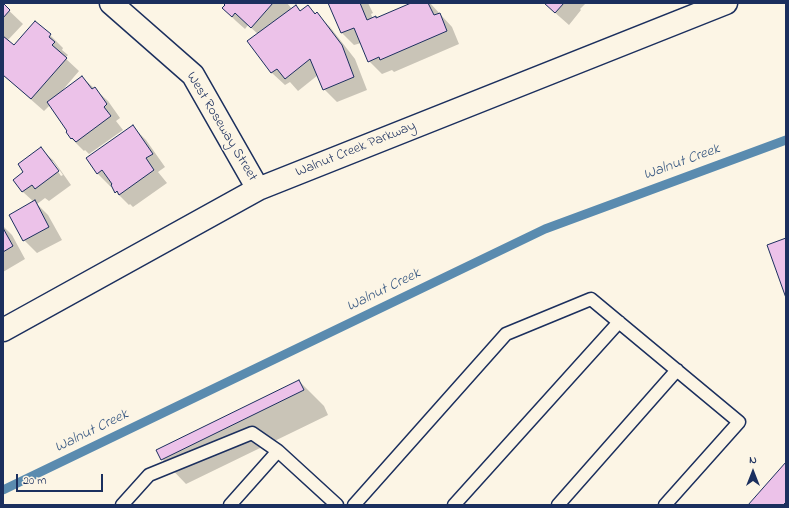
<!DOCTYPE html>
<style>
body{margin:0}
#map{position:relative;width:789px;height:508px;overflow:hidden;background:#fcf5e5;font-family:"Indie Flower",sans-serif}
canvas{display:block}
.frame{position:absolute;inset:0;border:4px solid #1b2f5e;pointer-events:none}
.north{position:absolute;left:733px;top:452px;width:40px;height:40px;-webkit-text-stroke:3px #fcf5e5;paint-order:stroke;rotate:0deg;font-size:11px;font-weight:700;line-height:16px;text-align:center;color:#1b2f5e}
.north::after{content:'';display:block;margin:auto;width:14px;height:18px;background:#1b2f5e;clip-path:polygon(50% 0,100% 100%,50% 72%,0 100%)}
.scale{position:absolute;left:16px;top:474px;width:87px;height:18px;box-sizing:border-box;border:2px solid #1b2f5e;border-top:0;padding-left:5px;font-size:12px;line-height:14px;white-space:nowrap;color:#1b2f5e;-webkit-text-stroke:3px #fcf5e5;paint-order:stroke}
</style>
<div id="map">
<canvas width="789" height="508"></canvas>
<div class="frame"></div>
<div class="north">N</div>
<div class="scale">20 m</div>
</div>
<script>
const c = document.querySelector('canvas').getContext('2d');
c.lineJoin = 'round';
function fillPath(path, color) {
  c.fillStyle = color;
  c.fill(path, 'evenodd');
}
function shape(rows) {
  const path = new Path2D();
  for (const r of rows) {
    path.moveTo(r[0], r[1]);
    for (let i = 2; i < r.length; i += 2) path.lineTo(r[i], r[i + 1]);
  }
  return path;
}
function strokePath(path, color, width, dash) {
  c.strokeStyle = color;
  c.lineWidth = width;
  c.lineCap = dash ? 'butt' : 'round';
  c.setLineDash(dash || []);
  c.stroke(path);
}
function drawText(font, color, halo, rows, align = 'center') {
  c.font = font + ' "Indie Flower",sans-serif';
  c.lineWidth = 3;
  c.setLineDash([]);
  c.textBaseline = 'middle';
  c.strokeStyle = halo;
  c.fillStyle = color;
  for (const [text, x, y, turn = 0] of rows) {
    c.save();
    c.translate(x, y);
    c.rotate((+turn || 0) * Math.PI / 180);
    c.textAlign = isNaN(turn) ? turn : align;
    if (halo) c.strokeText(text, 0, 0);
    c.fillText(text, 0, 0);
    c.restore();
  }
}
fillPath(shape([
 [223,3,287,3,292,9,295,6,301,12,308,6,330,27,355,59,367,90,337,102,324,89,318,75,298,91,290,82,285,85,272,73,249,42,258,34,248,25,245,29,236,21,223,8,226,5],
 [329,3,368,3,373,13,371,14,373,19,376,17,377,19,414,3,430,3,452,27,459,44,394,72,392,70,382,74,369,61,361,43,354,45,341,32],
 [544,3,586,3,580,9,581,10,569,25],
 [3,5,23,24,7,41,14,47,50,35,63,48,62,50,68,55,65,58,79,71,61,92,82,77,108,101,120,118,116,121,123,130,89,154,85,150,84,151,71,138,69,132,50,105,44,111,3,75],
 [133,127,146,140,165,167,158,172,167,183,133,207,130,204,129,205,116,192,112,186,111,187,98,174,88,159],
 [41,149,54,161,71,185,49,201,45,198,37,204,48,215,62,240,37,253,24,240,34,202,23,192,14,180,24,172],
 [51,161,53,161,63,175,61,176],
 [3,226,12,235,25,259,3,272],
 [299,381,324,406,328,415,186,484,162,459]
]), '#0003');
strokePath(shape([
 [3,490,545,229,786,140]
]), '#5a8baf', 9);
const building = shape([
 [3,3,10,10,3,18,3,3],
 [223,3,273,3,251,28,235,13,232,17,222,8,225,5,223,3],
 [328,3,360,3,367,20,376,16,376,18,411,3,428,3,434,15,440,13,447,31,380,60,379,57,368,62,354,28,341,33,328,3],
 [544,3,564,3,555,13,544,3],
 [296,5,300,11,308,5,315,14,317,12,342,45,354,77,323,90,310,59,285,79,277,69,271,73,247,41,296,5],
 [35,21,51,34,49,37,55,42,52,45,67,58,31,99,3,75,3,36,14,45,35,21],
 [82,76,92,89,95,87,107,104,104,107,111,116,76,142,72,138,71,139,66,132,67,131,47,102,82,76],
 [133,125,153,154,146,158,154,170,119,195,117,191,115,193,111,185,112,184,102,170,97,174,86,158,133,125],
 [41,147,59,171,35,189,32,185,22,192,13,180,23,172,18,164,41,147],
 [35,200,49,227,23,241,9,215,35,200],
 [3,228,13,246,3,252,3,228],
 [786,238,786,298,767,245,786,238],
 [299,380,304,390,161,460,156,450,299,380],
 [786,462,786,502,783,505,748,505,786,462]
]);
fillPath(building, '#ecc2e9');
strokePath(building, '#1b2f5e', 1);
const lane = shape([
 [278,451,337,505],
 [122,505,149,475,252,433,278,451,230,505],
 [354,505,506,334,591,299,739,422,665,505],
 [454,505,619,322],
 [558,505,677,370]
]);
const street = shape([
 [111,3,193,75,258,189],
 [3,330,258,189,726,3]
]);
strokePath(lane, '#1b2f5e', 15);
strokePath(street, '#1b2f5e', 25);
strokePath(lane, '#fcf5e5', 12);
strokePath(street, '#fcf5e5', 22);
drawText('14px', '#1b2f5e', '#fcf5e5', [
 ["West Roseway Street",221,127,59],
 ["Walnut Creek Parkway",356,150,-22]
]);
drawText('italic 15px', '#355680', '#fcf5e5', [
 ["Walnut Creek",682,163,-20],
 ["Walnut Creek",384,291,-26],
 ["Walnut Creek",92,432,-26]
]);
</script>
